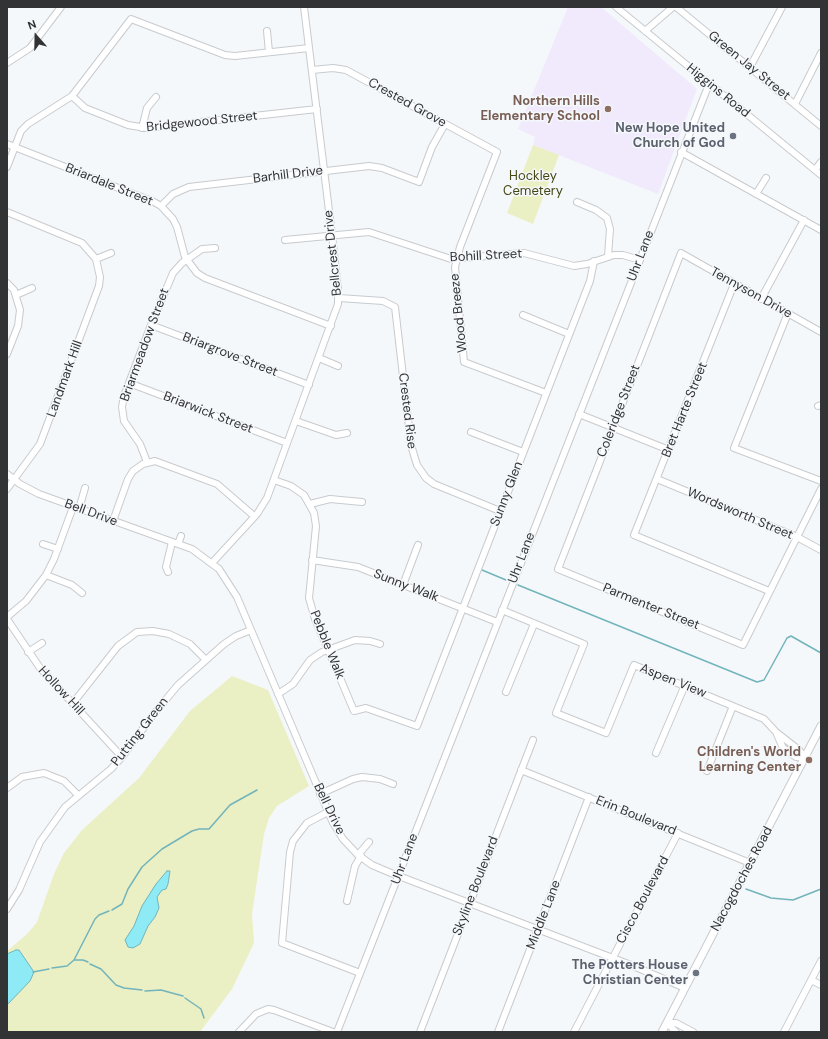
<!DOCTYPE html>
<style>
body{margin:0}
#map{position:relative;width:828px;height:1039px;overflow:hidden;background:#f5f8fb;font-family:"DM Sans",sans-serif}
canvas{display:block}
.frame{position:absolute;inset:0;border:8px solid #323335;pointer-events:none}
.north{position:absolute;left:16px;top:16px;width:40px;height:40px;-webkit-text-stroke:3px #f5f8fb;paint-order:stroke;rotate:340deg;font-size:11px;font-weight:700;line-height:16px;text-align:center;color:#323335}
.north::after{content:'';display:block;margin:auto;width:14px;height:18px;background:#323335;clip-path:polygon(50% 0,100% 100%,50% 72%,0 100%)}
</style>
<div id="map">
<canvas width="828" height="1039"></canvas>
<div class="frame"></div>
<div class="north">N</div>
</div>
<script>
const c = document.querySelector('canvas').getContext('2d');
c.lineJoin = 'round';
function fillPath(path, color) {
  c.fillStyle = color;
  c.fill(path, 'evenodd');
}
function shape(rows) {
  const path = new Path2D();
  for (const r of rows) {
    path.moveTo(r[0], r[1]);
    for (let i = 2; i < r.length; i += 2) path.lineTo(r[i], r[i + 1]);
  }
  return path;
}
function strokePath(path, color, width, dash) {
  c.strokeStyle = color;
  c.lineWidth = width;
  c.lineCap = dash ? 'butt' : 'round';
  c.setLineDash(dash || []);
  c.stroke(path);
}
function drawText(font, color, halo, rows, align = 'center') {
  c.font = font + ' "DM Sans",sans-serif';
  c.lineWidth = 3;
  c.setLineDash([]);
  c.textBaseline = 'middle';
  c.strokeStyle = halo;
  c.fillStyle = color;
  for (const [text, x, y, turn = 0] of rows) {
    c.save();
    c.translate(x, y);
    c.rotate((+turn || 0) * Math.PI / 180);
    c.textAlign = isNaN(turn) ? turn : align;
    if (halo) c.strokeText(text, 0, 0);
    c.fillText(text, 0, 0);
    c.restore();
  }
}
fillPath(shape([
 [568,7,601,7,697,89,658,194,533,145,535,137,518,129]
]), '#f0eafc');
fillPath(shape([
 [533,145,559,155,533,224,507,213],
 [232,676,268,690,309,786,277,806,269,818,264,834,252,914,254,943,232,989,200,1032,7,1032,7,951,27,934,37,922,54,874,64,853,82,830,139,778,190,711]
]), '#ebefc4');
const water = shape([
 [167,871,170,871,168,884,166,889,162,890,157,897,159,908,155,917,148,926,140,944,133,948,128,947,125,940,134,926,142,906,156,884,167,871],
 [16,950,19,950,34,972,30,981,7,1005,7,954,16,950]
]);
fillPath(water, '#8eebf5');
strokePath(water, '#72b4bb', 1);
strokePath(shape([
 [482,570,506,580],
 [518,585,757,682,764,680,787,638,791,636,821,653],
 [746,889,771,898,793,900,821,889],
 [112,910,122,904,128,889,142,867,162,849,192,831,199,829,209,829,230,805,257,790],
 [74,960,83,960,88,962],
 [90,964,101,969,116,985,124,988,142,990],
 [52,968,67,966,74,960,95,919,99,915,109,911],
 [33,972,49,969],
 [145,991,161,990,183,996],
 [185,998,201,1009,204,1018]
]), '#72b4bb', 1.5);
const minor = shape([
 [616,7,821,175],
 [676,7,821,126],
 [267,31,269,52],
 [645,31,673,7],
 [7,63,30,48,61,7],
 [750,67,782,7],
 [312,70,333,68,346,70,497,152,460,247,455,267,464,362,546,393],
 [72,96,85,108,128,125,146,128,317,109],
 [795,104,821,53],
 [142,128,147,108,156,97],
 [7,144,154,202,161,206,173,219,177,227,185,257,197,273,205,278,331,326],
 [681,152,821,230],
 [7,167,21,131,28,124,72,96,131,19,225,55,235,56,309,48],
 [815,170,821,162],
 [756,194,766,178],
 [577,202,596,210,607,218,610,229,608,256],
 [161,206,173,194,189,187,369,166,382,168,419,182,432,147,445,124],
 [7,212,82,243,96,259,100,277,99,286,40,444,7,489],
 [285,240,369,232,451,259,524,253,574,266,587,264,614,255,623,255,640,260],
 [96,259,111,253],
 [7,283,14,290,20,310,18,326,7,354],
 [734,284,634,535,769,591],
 [16,295,32,288],
 [339,298,383,301,395,307,411,445,417,465,426,478,434,484,500,511],
 [761,299,804,220],
 [788,313,734,448,821,481],
 [523,315,569,334],
 [151,325,309,385],
 [821,332,681,253,558,569,743,645,821,489],
 [319,358,338,366],
 [129,383,287,443],
 [818,406,821,405],
 [579,414,669,450],
 [296,421,336,435,347,433],
 [471,432,523,452],
 [147,462,140,444,124,421,122,407,124,396,151,325,173,273,182,263,202,249,215,248],
 [7,474,20,484,39,494,192,549,219,569,237,597,333,823,343,839,358,855,372,865,391,873,631,965,685,988],
 [657,479,797,537,821,550],
 [274,480,291,486,304,495,314,513,316,526,309,598,315,619,354,711,366,708,417,726,590,281,594,261],
 [310,504,330,499,362,502],
 [79,509,85,488],
 [113,521,128,479,133,471,143,464,155,461,217,484,254,516],
 [43,544,58,549],
 [178,544,181,536],
 [312,560,358,567,497,622],
 [212,563,257,514,267,498,338,304,338,290,332,235,304,7],
 [168,572,166,567,172,542],
 [46,575,72,585,82,593],
 [403,585,418,545],
 [502,610,584,644,556,713,606,733,634,665,764,719,776,732,799,750,805,758],
 [7,617,26,601,46,575,54,559,73,507],
 [7,619,40,668,122,757],
 [28,652,42,643],
 [506,692,534,624],
 [278,694,293,684,310,660,322,652,355,640,370,641,380,644],
 [73,703,118,646,137,632,153,631,169,634,190,644,206,660],
 [776,732,783,748,796,757,805,758],
 [656,753,685,685],
 [521,770,750,863],
 [707,771,733,706],
 [7,788,22,777,44,773,64,781,78,795],
 [320,794,353,779,362,777,380,779,393,784],
 [328,812,307,823,293,841,290,852,282,943,360,973],
 [358,855,369,842],
 [347,901,355,866,361,856],
 [7,909,19,890,40,842,65,807,111,769,122,757,153,715,178,685,224,644,236,636,251,630],
 [811,980,821,985],
 [667,1023,676,1023,693,1032],
 [667,1023,676,1032],
 [239,1032,256,1014,268,1009,274,1010,333,1032],
 [337,1032,709,84],
 [420,1032,533,740],
 [498,1032,589,797],
 [574,1032,678,833],
 [784,1032,821,961]
]);
const major = shape([
 [662,1032,821,726]
]);
strokePath(minor, '#c8cbce', 8);
strokePath(major, '#c8cbce', 9);
strokePath(minor, '#fff', 6);
strokePath(major, '#fff', 7);
for (const [x, y, r, color] of [
 [608,109,4,"#8d6e63"],
 [733,136,4,"#6b7280"],
 [809,760,4,"#8d6e63"],
 [696,973,4,"#6b7280"]
]) {
  const dot = new Path2D();
  dot.arc(x, y, r, 0, 2 * Math.PI);
  c.fillStyle = color;
  c.fill(dot);
  strokePath(dot, '#f5f8fb', 1.5);
}
drawText('13px', '#323335', '#f5f8fb', [
 ["Green Jay Street",749,66,39],
 ["Higgins Road",718,91,39],
 ["Crested Grove",407,103,29],
 ["Bridgewood Street",202,122,-6],
 ["Barhill Drive",288,175,-7],
 ["Briardale Street",109,185,22],
 ["Bellcrest Drive",333,253,-96],
 ["Bohill Street",486,256,-3],
 ["Uhr Lane",641,256,-69],
 ["Tennyson Drive",751,293,29],
 ["Wood Breeze",459,313,-96],
 ["Briarmeadow Street",145,345,-70],
 ["Briargrove Street",230,355,21],
 ["Landmark Hill",65,379,-70],
 ["Bret Harte Street",685,410,-68],
 ["Crested Rise",407,411,83],
 ["Coleridge Street",619,411,-69],
 ["Briarwick Street",208,413,21],
 ["Sunny Glen",507,494,-69],
 ["Bell Drive",91,513,20],
 ["Wordsworth Street",740,514,23],
 ["Uhr Lane",522,558,-69],
 ["Sunny Walk",406,586,21],
 ["Parmenter Street",651,607,22],
 ["Pebble Walk",327,645,68],
 ["Aspen View",673,681,22],
 ["Hollow Hill",61,691,47],
 ["Putting Green",140,732,-52],
 ["Bell Drive",329,809,64],
 ["Erin Boulevard",636,816,22],
 ["Uhr Lane",405,859,-69],
 ["Nacogdoches Road",742,879,-62],
 ["Skyline Boulevard",476,886,-69],
 ["Cisco Boulevard",643,900,-62],
 ["Middle Lane",544,915,-69]
]);
drawText('bold 13px', '#785e54', '#f5f8fb', [
 ["Northern Hills",600,102],
 ["Elementary School",600,117],
 ["Children's World",801,753],
 ["Learning Center",801,768]
], 'right');
drawText('bold 13px', '#5b616d', '#f5f8fb', [
 ["New Hope United",725,129],
 ["Church of God",725,144],
 ["The Potters House",688,966],
 ["Christian Center",688,981]
], 'right');
drawText('13px', '#454713', '#f5f8fb', [
 ["Hockley",533,177],
 ["Cemetery",533,192]
]);
</script>
